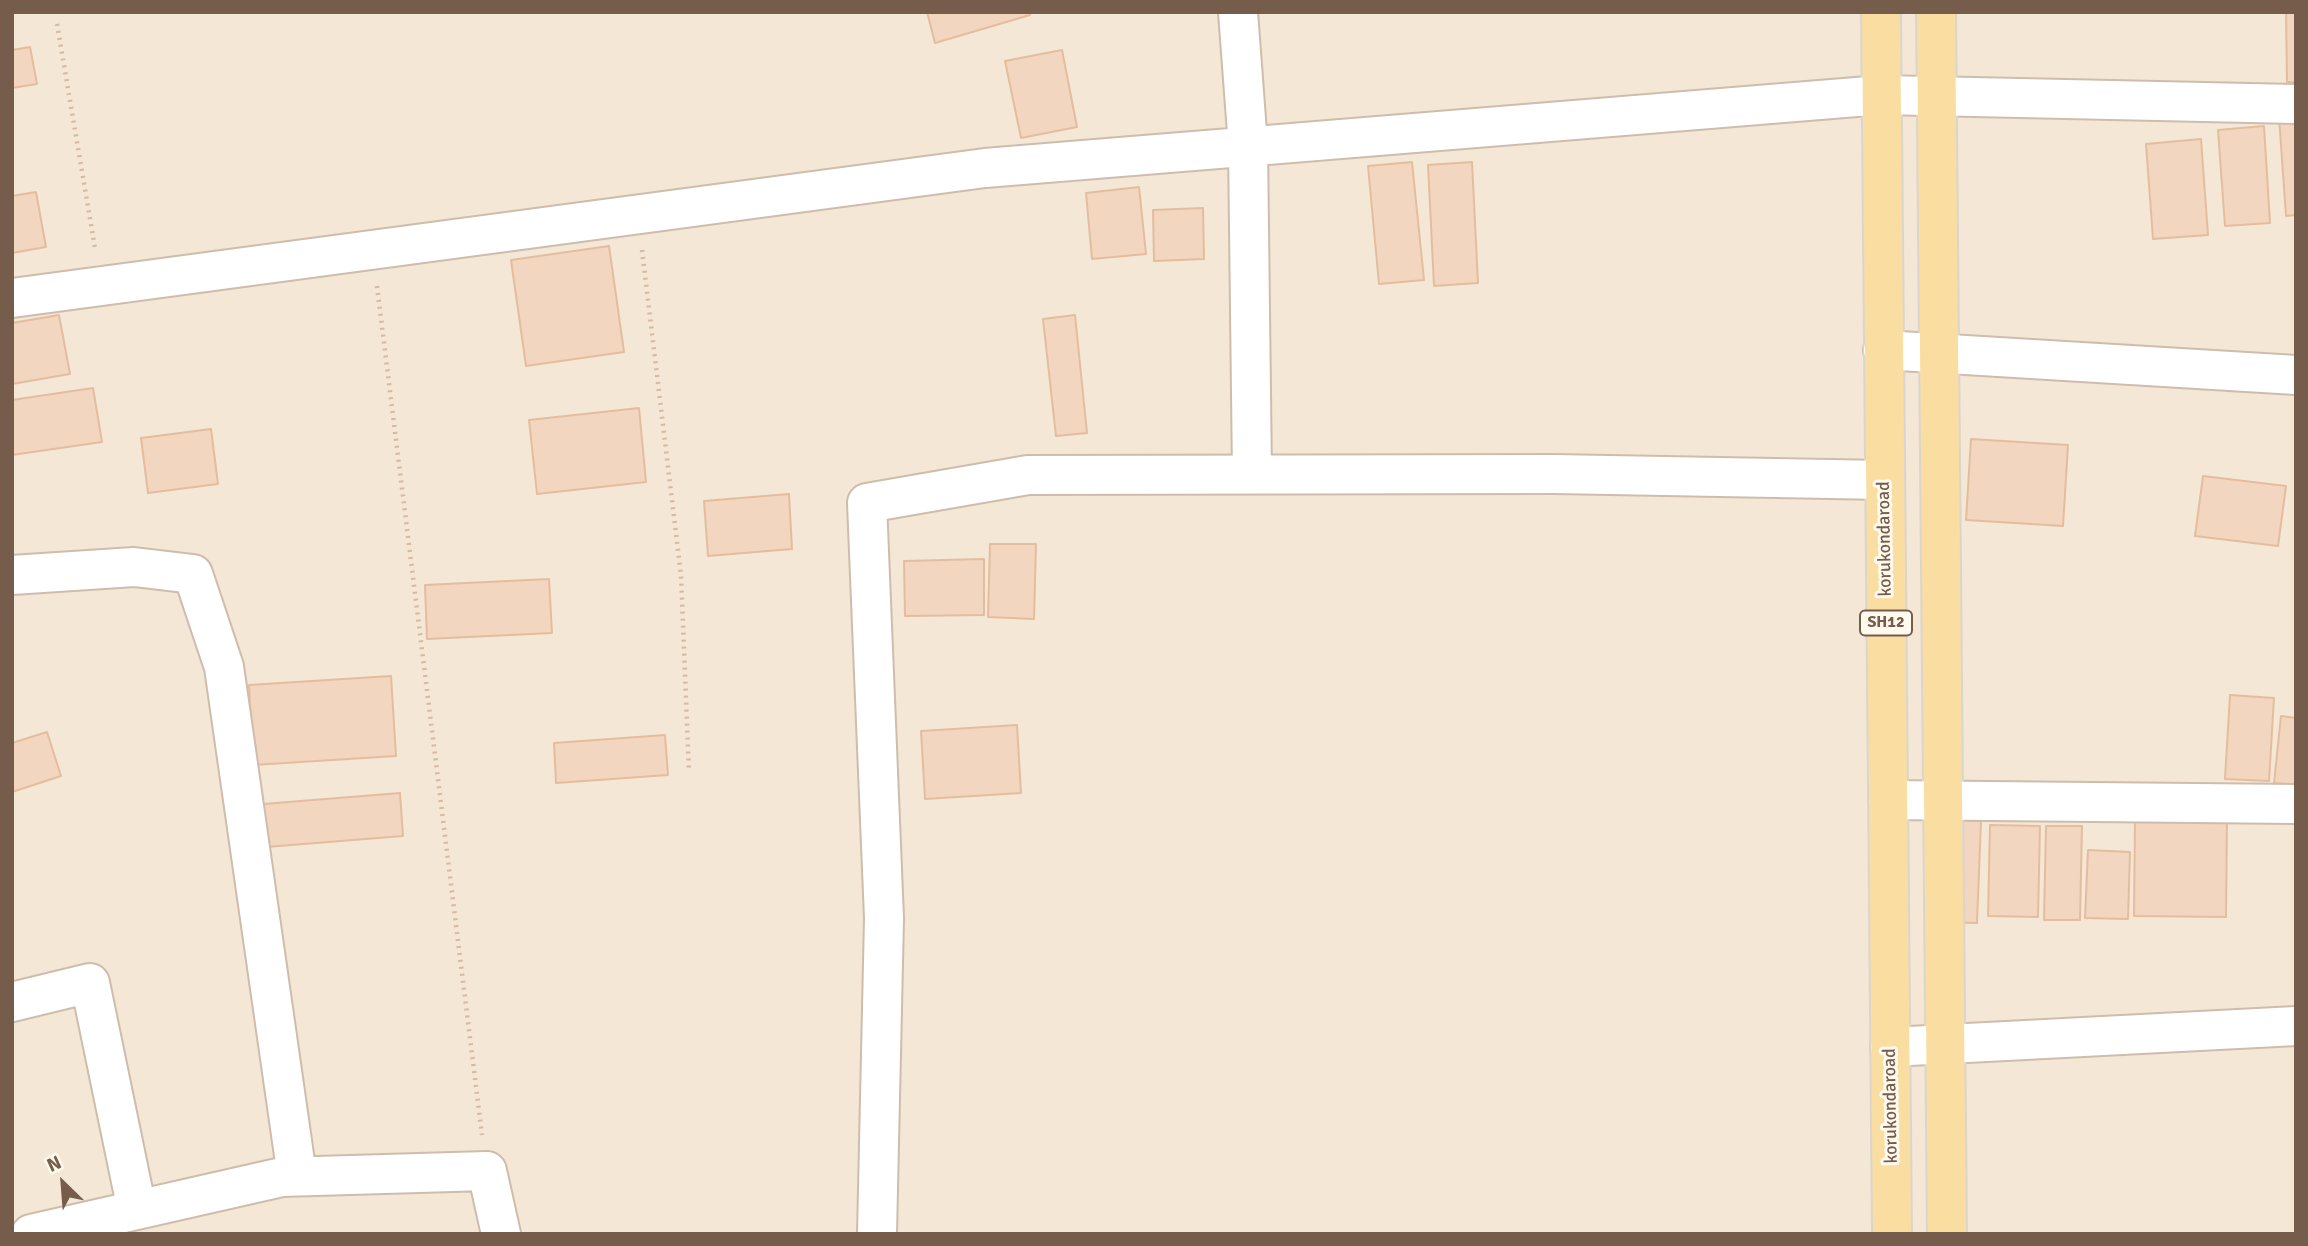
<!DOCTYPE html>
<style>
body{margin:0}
#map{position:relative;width:2308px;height:1246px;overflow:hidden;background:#fcf5e7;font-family:Signika,sans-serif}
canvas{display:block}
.frame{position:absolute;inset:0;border:14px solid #765d4b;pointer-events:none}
.north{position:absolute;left:28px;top:1148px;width:70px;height:70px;-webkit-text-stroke:5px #fff9ee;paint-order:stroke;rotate:335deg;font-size:19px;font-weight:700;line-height:28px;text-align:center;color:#765d4b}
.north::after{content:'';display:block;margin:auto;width:24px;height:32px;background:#765d4b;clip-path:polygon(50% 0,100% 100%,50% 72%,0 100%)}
</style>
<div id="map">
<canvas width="2308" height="1246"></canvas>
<div class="frame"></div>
<div class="north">N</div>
</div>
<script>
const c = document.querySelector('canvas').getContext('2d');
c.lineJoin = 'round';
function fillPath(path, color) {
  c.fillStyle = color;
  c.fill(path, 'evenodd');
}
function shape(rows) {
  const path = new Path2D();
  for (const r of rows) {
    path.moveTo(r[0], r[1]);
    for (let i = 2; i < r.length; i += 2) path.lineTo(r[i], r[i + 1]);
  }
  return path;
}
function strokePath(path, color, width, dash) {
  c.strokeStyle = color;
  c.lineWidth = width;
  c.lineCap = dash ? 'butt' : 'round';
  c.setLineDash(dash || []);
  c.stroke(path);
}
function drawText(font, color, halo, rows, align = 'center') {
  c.font = font + ' Signika,sans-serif';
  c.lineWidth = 6;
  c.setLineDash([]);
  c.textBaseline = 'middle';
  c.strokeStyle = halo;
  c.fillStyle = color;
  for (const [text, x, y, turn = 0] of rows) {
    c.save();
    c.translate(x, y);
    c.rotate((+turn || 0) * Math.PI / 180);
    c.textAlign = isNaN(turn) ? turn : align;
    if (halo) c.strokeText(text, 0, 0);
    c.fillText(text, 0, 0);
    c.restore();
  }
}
fillPath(shape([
 [12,12,2296,12,2296,1234,12,1234]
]), '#f4e7d5');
const building = shape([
 [927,12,1029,12,1030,15,935,43,927,12],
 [2286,12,2296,12,2296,82,2287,82,2286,12],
 [30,47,37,84,12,88,12,50,30,47],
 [1062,50,1077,127,1021,138,1005,61,1062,50],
 [2296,115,2296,215,2286,216,2279,117,2296,115],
 [2264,126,2270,223,2225,226,2218,130,2264,126],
 [2201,139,2208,235,2153,239,2146,144,2201,139],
 [1412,162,1424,280,1379,284,1368,166,1412,162],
 [1472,162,1478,283,1434,286,1428,165,1472,162],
 [1139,187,1146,254,1092,259,1086,193,1139,187],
 [36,192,46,247,12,253,12,196,36,192],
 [1203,208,1204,259,1154,261,1153,210,1203,208],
 [609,246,624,352,526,366,511,260,609,246],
 [59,315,70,374,12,384,12,323,59,315],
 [1075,315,1087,433,1056,436,1043,319,1075,315],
 [93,388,102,442,12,455,12,400,93,388],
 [639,408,646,482,537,494,529,420,639,408],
 [211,429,218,484,148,493,141,438,211,429],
 [1971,439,2068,445,2063,526,1966,520,1971,439],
 [2203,476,2286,486,2278,546,2195,536,2203,476],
 [789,494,792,549,708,556,704,501,789,494],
 [990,544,1036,544,1034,619,988,617,990,544],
 [984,559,984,615,905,616,904,561,984,559],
 [549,579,552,633,427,639,425,585,549,579],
 [391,676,396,756,253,765,249,685,391,676],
 [2230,695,2274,698,2269,781,2225,779,2230,695],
 [2281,716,2296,718,2296,785,2274,783,2281,716],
 [1017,725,1021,793,925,799,921,731,1017,725],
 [47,732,61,776,12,792,12,743,47,732],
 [665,735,668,775,556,783,554,743,665,735],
 [400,793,403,836,254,848,251,805,400,793],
 [2135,816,2227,817,2226,917,2134,916,2135,816],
 [1933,819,1981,821,1977,923,1929,922,1933,819],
 [1990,825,2040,826,2038,917,1988,916,1990,825],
 [2046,826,2082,826,2080,920,2044,920,2046,826],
 [2088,850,2130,852,2128,919,2085,918,2088,850]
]);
fillPath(building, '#f2d6bf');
strokePath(building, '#e4bd9f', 2);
const minor = shape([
 [1238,12,1248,146,1252,474],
 [12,298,985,168,1881,95,2296,104],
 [1883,350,2296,375],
 [12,575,134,567,193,574,224,667,297,1176],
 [1888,800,2296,804],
 [12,1002,90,983,137,1210],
 [1890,1047,2296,1026],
 [31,1234,282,1177,487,1171,501,1234],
 [877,1234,884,918,867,503,1028,475,1554,474,1885,480]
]);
const major = shape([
 [1881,12,1892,1234],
 [1936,12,1947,1234]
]);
strokePath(minor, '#cebdad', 42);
strokePath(major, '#dbd5d0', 42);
strokePath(shape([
 [57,24,95,248],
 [642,250,681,575,689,772],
 [377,286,482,1135]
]), '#d7b9a2', 4.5, [2, 5]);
strokePath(minor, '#fff', 38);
strokePath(major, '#fadda1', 38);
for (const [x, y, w] of [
 [1886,623,52]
]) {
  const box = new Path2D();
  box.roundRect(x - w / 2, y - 12.5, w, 25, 5);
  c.fillStyle = '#fff9ee';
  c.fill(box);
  strokePath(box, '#765d4b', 2);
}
drawText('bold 16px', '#765d4b', null, [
 ["SH12",1886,623]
]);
drawText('18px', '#765d4b', '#fff9ee', [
 ["korukondaroad",1885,539,-91],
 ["korukondaroad",1891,1106,-91]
]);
</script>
